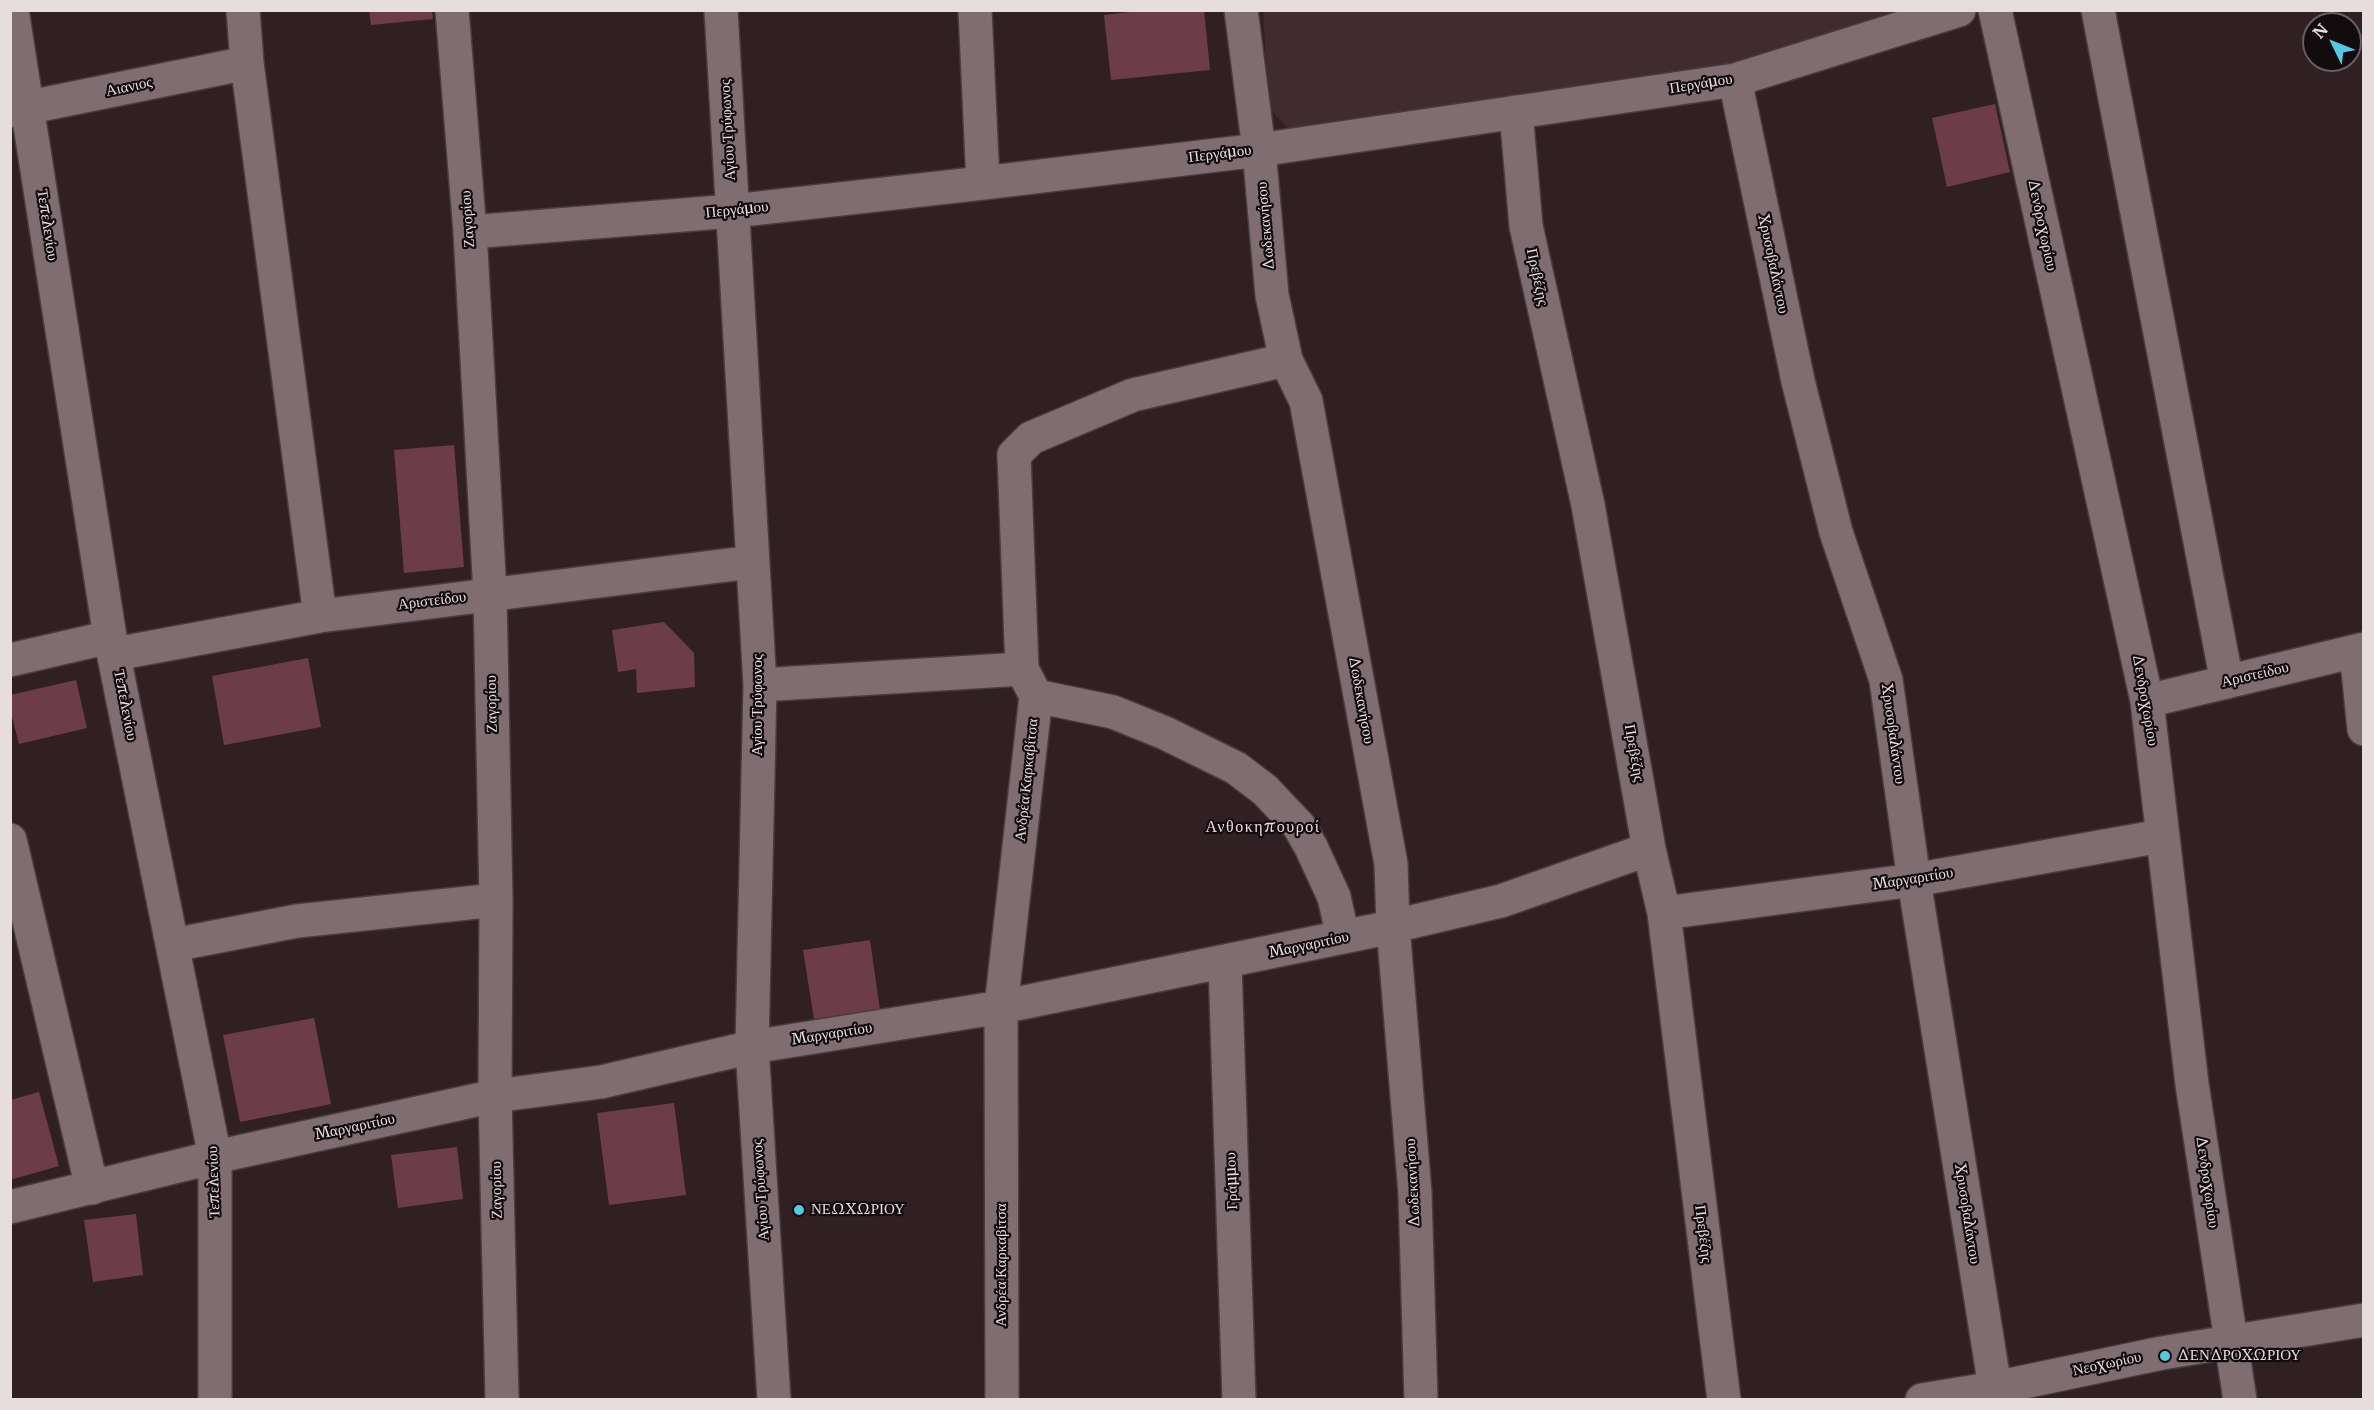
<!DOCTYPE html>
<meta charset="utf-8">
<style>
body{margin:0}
#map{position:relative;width:2374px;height:1410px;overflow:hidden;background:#302024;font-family:Merriweather,serif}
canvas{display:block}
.frame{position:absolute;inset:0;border:12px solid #e7dcde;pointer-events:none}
.north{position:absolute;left:2302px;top:12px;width:60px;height:60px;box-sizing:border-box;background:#130c0e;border:2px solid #685f61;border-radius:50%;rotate:313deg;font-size:16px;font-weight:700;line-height:24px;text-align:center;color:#e7dcde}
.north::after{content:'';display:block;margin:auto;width:21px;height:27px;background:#56c9e1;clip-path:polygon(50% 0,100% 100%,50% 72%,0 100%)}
</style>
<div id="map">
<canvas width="2374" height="1410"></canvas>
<div class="frame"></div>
<div class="north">N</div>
</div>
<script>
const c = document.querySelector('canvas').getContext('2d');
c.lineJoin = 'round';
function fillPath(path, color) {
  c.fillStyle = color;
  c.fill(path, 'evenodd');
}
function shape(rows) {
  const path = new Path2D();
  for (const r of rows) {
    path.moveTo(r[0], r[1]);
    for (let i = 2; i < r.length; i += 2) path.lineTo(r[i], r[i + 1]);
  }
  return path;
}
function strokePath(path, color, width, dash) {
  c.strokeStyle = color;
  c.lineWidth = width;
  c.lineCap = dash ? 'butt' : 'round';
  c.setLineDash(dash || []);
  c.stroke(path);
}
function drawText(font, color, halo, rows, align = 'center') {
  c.font = font + ' Merriweather,serif';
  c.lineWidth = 4.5;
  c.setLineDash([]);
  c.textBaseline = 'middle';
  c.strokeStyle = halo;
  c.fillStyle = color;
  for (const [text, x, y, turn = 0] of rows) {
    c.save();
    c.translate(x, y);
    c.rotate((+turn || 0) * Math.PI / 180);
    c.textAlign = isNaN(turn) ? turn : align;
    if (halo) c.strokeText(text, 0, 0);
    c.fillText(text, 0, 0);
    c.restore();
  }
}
fillPath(shape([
 [1263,11,1921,11,1734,69,1292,133,1269,108]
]), '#402b30');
fillPath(shape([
 [369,10,432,10,433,19,371,25],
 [1147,10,1204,10,1210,70,1111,80,1104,15],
 [1995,104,2010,172,1947,187,1932,118],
 [454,445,464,567,404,573,394,450],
 [664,622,694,653,695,687,637,693,636,669,618,672,612,630],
 [308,658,321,727,224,745,212,676],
 [76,680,87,728,19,744,10,709,10,695],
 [870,940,880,1010,814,1019,803,950],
 [314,1018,331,1104,240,1122,223,1035],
 [39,1092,59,1166,10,1180,10,1100],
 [674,1103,686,1195,609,1205,597,1113],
 [457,1147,463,1199,398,1208,391,1155],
 [136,1214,143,1275,93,1282,84,1220]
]), '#6d3c49');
const minor = shape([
 [12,10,110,637,215,1157,215,1400],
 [243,10,247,63,320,616],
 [452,10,470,232,490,594,496,900,495,1096,502,1400],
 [721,10,760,685,752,1047,774,1400],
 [975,10,983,183],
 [1241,10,1259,150,1272,295,1286,360,1306,401,1391,864,1393,926,1415,1193,1421,1400],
 [1995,10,2147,701,2192,1084,2240,1400],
 [2098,10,2227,682],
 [1735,80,1798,381,1836,532,1886,680,1914,880,1997,1400],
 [10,111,247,63],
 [1516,112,1526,226,1588,505,1649,849,1664,913,1724,1400],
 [470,232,733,211,983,183,1259,150,1735,80,1959,10],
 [2356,651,2364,729],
 [115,654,320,616,752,562],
 [10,660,110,637],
 [760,685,1022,669],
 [1036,696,1113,712,1165,733,1236,768,1265,790,1299,826,1311,847,1334,897,1343,937],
 [2147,701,2364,649],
 [10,840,92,1188],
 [1664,913,1914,880,2161,836],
 [173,945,297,921,496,900],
 [1225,963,1239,1400],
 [10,1207,215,1157,495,1096,601,1082,752,1047,1001,1007,1377,930,1501,901,1649,849],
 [1002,1400,1001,1007,1036,696,1022,669,1014,455,1031,438,1133,395,1286,360],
 [1922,1400,1995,1388,2162,1353,2364,1320]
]);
strokePath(minor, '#493c3f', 36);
strokePath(minor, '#806d71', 33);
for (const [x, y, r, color] of [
 [799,1210,6,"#56c9e1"],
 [2165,1356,6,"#56c9e1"]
]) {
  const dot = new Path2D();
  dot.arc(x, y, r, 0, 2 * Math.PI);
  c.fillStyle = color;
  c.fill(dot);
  strokePath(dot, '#130c0e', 2);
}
drawText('15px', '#e7dcde', '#130c0e', [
 ["Περγάμου",1701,84,-9],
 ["Αιανιος",129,87,-12],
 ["Αγίου Τρύφωνος",728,130,-93],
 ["Περγάμου",1220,154,-7],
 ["Περγάμου",737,210,-6],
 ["Ζαγορίου",468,219,-94],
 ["Τεπελενίου",47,225,81],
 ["Δενδροχωρίου",2042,225,78],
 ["Δωδεκανήσου",1266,226,-95],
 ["Χρυσοβαλάντου",1773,264,78],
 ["Πρεβέζης",1537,277,78],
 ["Αριστείδου",432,601,-7],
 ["Αριστείδου",2255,675,-13],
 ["Δωδεκανήσου",1361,700,80],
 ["Δενδροχωρίου",2145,700,80],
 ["Ζαγορίου",492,704,-91],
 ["Τεπελενίου",125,705,79],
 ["Αγίου Τρύφωνος",758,705,-90],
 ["Χρυσοβαλάντου",1893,734,82],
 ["Πρεβέζης",1634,753,80],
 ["Ανδρέα Καρκαβίτσα",1027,780,-84],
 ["Μαργαριτίου",1913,879,-9],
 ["Μαργαριτίου",1309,945,-12],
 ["Μαργαριτίου",832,1034,-9],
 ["Μαργαριτίου",355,1127,-12],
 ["Γράμμου",1232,1181,-92],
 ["Τεπελενίου",214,1182,-92],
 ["Δενδροχωρίου",2207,1182,82],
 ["Δωδεκανήσου",1413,1183,-93],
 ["Ζαγορίου",497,1190,-91],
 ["Αγίου Τρύφωνος",761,1190,-94],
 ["Χρυσοβαλάντου",1967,1214,81],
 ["Πρεβέζης",1703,1234,83],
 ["Ανδρέα Καρκαβίτσα",1002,1265,-90],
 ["Νεοχωρίου",2107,1364,-12]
]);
drawText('15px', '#e7dcde', '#130c0e', [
 ["ΝΕΩΧΩΡΙΟΥ",811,1210],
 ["ΔΕΝΔΡΟΧΩΡΙΟΥ",2177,1356]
], 'left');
c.letterSpacing = '1.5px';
drawText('16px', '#efdade', '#130c0e', [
 ["Ανθοκηπουροί",1263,827]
]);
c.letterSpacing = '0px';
</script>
